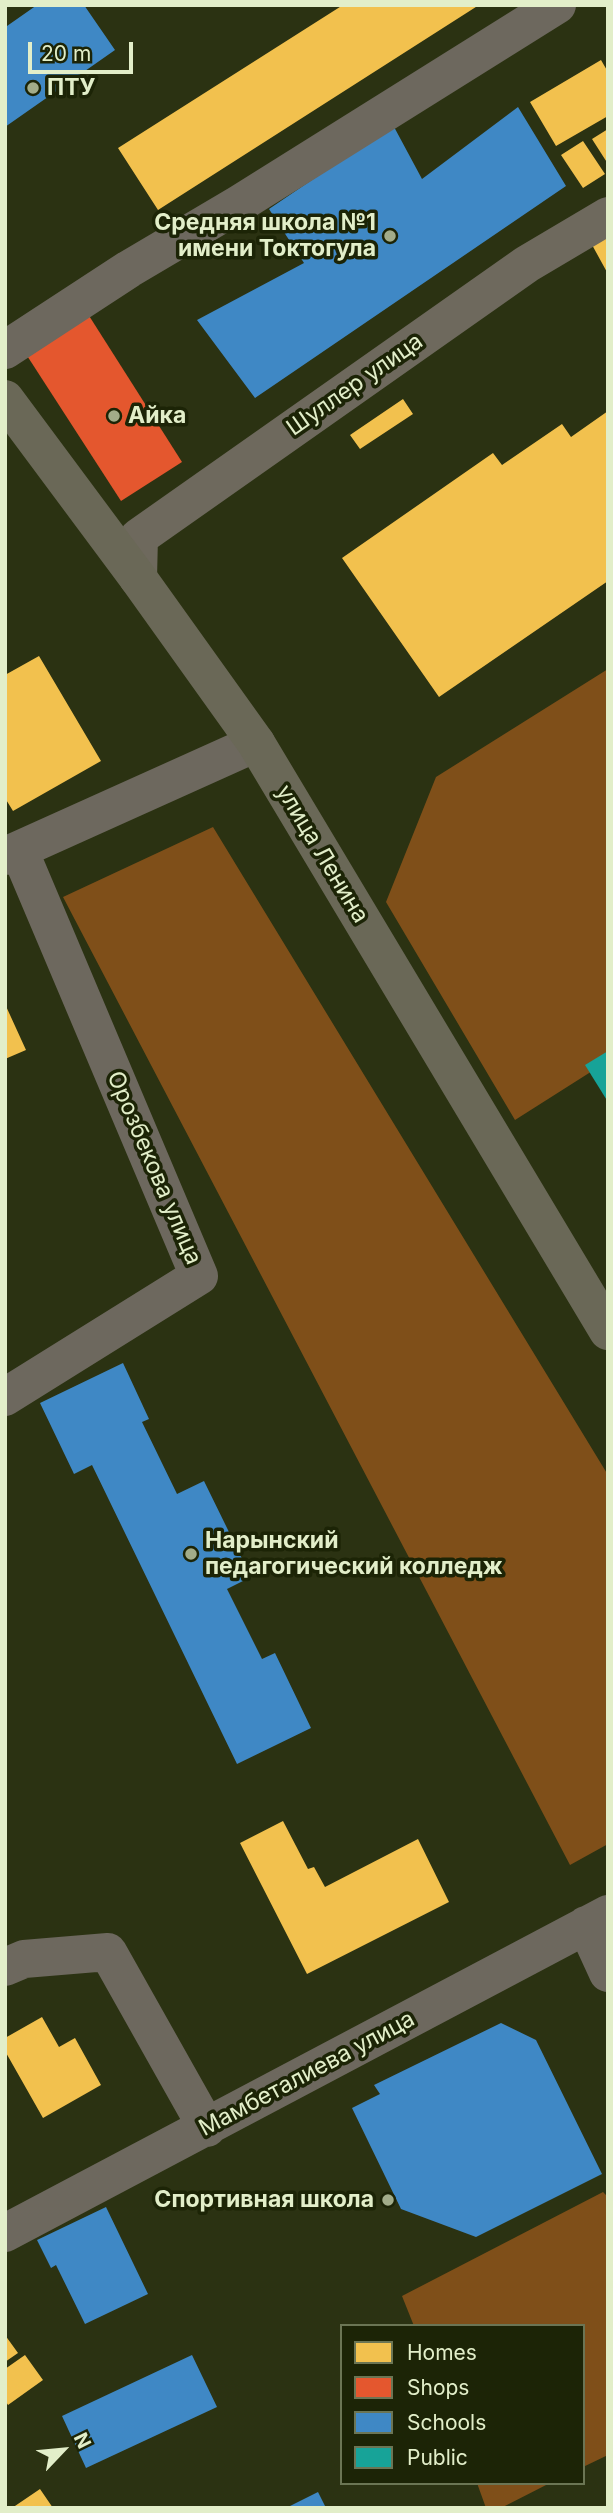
<!DOCTYPE html>
<meta charset="utf-8">
<style>
body{margin:0}
#map{position:relative;width:613px;height:2513px;overflow:hidden;background:#2b3212;font-family:Inter,sans-serif}
canvas{display:block}
.frame{position:absolute;inset:0;border:7px solid #e2eec9;pointer-events:none}
.legend{position:absolute;left:340px;top:2324px;width:245px;height:161px;box-sizing:border-box;background:#1c2406;border:2px solid #6b7554;margin:0;padding:9px 12px;list-style:none;font-size:21px;color:#e2eec9}
.legend li{display:flex;align-items:center;gap:14px;height:35px}
.legend b{width:35px;border:2px solid #6b7554}
.north{position:absolute;left:28px;top:2415px;width:70px;height:70px;-webkit-text-stroke:5px #1c2406;paint-order:stroke;rotate:64deg;font-size:19px;font-weight:700;line-height:28px;text-align:center;color:#e2eec9}
.north::after{content:'';display:block;margin:auto;width:24px;height:32px;background:#e2eec9;clip-path:polygon(50% 0,100% 100%,50% 72%,0 100%)}
.scale{position:absolute;left:28px;top:42px;width:105px;height:32px;box-sizing:border-box;border:4px solid #e2eec9;border-top:0;padding-left:9px;font-size:21px;line-height:24px;white-space:nowrap;color:#e2eec9;-webkit-text-stroke:5px #1c2406;paint-order:stroke}
</style>
<div id="map">
<canvas width="613" height="2513"></canvas>
<div class="frame"></div>
<ul class="legend">
<li><b style="height:19px;background:#f2c14e"></b>Homes</li>
<li><b style="height:19px;background:#e4572e"></b>Shops</li>
<li><b style="height:19px;background:#3f88c5"></b>Schools</li>
<li><b style="height:19px;background:#17a398"></b>Public</li>
</ul>
<div class="north">N</div>
<div class="scale">20 m</div>
</div>
<script>
const c = document.querySelector('canvas').getContext('2d');
c.lineJoin = 'round';
function fillPath(path, color) {
  c.fillStyle = color;
  c.fill(path, 'evenodd');
}
function shape(rows) {
  const path = new Path2D();
  for (const r of rows) {
    path.moveTo(r[0], r[1]);
    for (let i = 2; i < r.length; i += 2) path.lineTo(r[i], r[i + 1]);
  }
  return path;
}
function strokePath(path, color, width, dash) {
  c.strokeStyle = color;
  c.lineWidth = width;
  c.lineCap = dash ? 'butt' : 'round';
  c.setLineDash(dash || []);
  c.stroke(path);
}
function drawText(font, color, halo, rows, align = 'center') {
  c.font = font + ' Inter,sans-serif';
  c.lineWidth = 7;
  c.setLineDash([]);
  c.textBaseline = 'middle';
  c.strokeStyle = halo;
  c.fillStyle = color;
  for (const [text, x, y, turn = 0] of rows) {
    c.save();
    c.translate(x, y);
    c.rotate((+turn || 0) * Math.PI / 180);
    c.textAlign = isNaN(turn) ? turn : align;
    if (halo) c.strokeText(text, 0, 0);
    c.fillText(text, 0, 0);
    c.restore();
  }
}
fillPath(shape([
 [608,669,608,1061,515,1120,386,902,436,777],
 [213,827,608,1475,608,1844,570,1865,63,897],
 [603,2192,608,2197,608,2455,583,2467,583,2326,414,2326,402,2296],
 [477,2483,550,2483,501,2508,486,2508]
]), '#7f4f19');
fillPath(shape([
 [343,5,479,5,158,210,118,148],
 [601,60,608,72,608,116,556,146,530,102],
 [608,129,608,164,592,139],
 [583,141,605,174,583,188,561,155],
 [608,234,608,274,591,243],
 [403,399,413,414,360,449,350,435],
 [608,411,608,581,439,697,342,558,493,453,502,465,562,424,571,437],
 [39,656,101,761,13,811,5,798,5,675],
 [5,1004,26,1050,5,1059],
 [283,1821,308,1869,314,1867,325,1887,418,1839,449,1902,307,1974,240,1843],
 [42,2017,59,2047,75,2038,101,2085,43,2118,5,2051,5,2038],
 [5,2335,18,2353,5,2362],
 [25,2355,43,2380,8,2405,5,2400,5,2369],
 [40,2489,53,2508,12,2508]
]), '#f2c14e');
fillPath(shape([
 [86,311,182,462,121,501,24,351]
]), '#e4572e');
fillPath(shape([
 [37,5,84,5,115,50,5,127,5,23,7,26],
 [518,107,566,186,255,398,197,320,304,263,269,209,393,125,422,179],
 [123,1363,149,1419,142,1422,177,1494,204,1481,251,1577,227,1589,262,1659,275,1653,311,1728,237,1764,92,1465,74,1474,40,1403],
 [501,2023,536,2040,602,2174,476,2237,401,2209,352,2108,380,2094,374,2085],
 [106,2207,148,2294,85,2324,56,2265,51,2268,37,2240],
 [192,2355,217,2407,86,2468,62,2416],
 [318,2492,326,2508,286,2508]
]), '#3f88c5');
fillPath(shape([
 [608,1051,608,1102,585,1065]
]), '#17a398');
strokePath(shape([
 [5,350,129,269,239,204,557,5],
 [5,856,256,743],
 [5,1397,199,1276,19,850],
 [586,1925,608,1973],
 [5,1967,24,1959,108,1952,207,2128],
 [5,2233,608,1914]
]), '#6d685e', 38);
strokePath(shape([
 [138,578,139,537,527,264,608,216]
]), '#6e695d', 38);
strokePath(shape([
 [5,399,138,578,256,743,608,1331]
]), '#6a6857', 38);
for (const [x, y, r, color] of [
 [33,88,7,"#a2ac89"],
 [390,236,7,"#a2ac89"],
 [114,416,7,"#a2ac89"],
 [191,1554,7,"#a2ac89"],
 [388,2200,7,"#a2ac89"]
]) {
  const dot = new Path2D();
  dot.arc(x, y, r, 0, 2 * Math.PI);
  c.fillStyle = color;
  c.fill(dot);
  strokePath(dot, '#1c2406', 2.5);
}
drawText('bold 23px', '#e2eec9', '#1c2406', [
 ["ПТУ",47,88],
 ["Средняя школа №1",376,223,"right"],
 ["имени Токтогула",376,249,"right"],
 ["Айка",128,416],
 ["Нарынский",205,1541],
 ["педагогический колледж",205,1567],
 ["Спортивная школа",374,2200,"right"]
], 'left');
drawText('23px', '#e2eec9', '#1c2406', [
 ["Шуллер улица",355,385,-35],
 ["улица Ленина",322,854,59],
 ["Орозбекова улица",154,1168,67],
 ["Мамбеталиева улица",307,2074,-28]
]);
</script>
